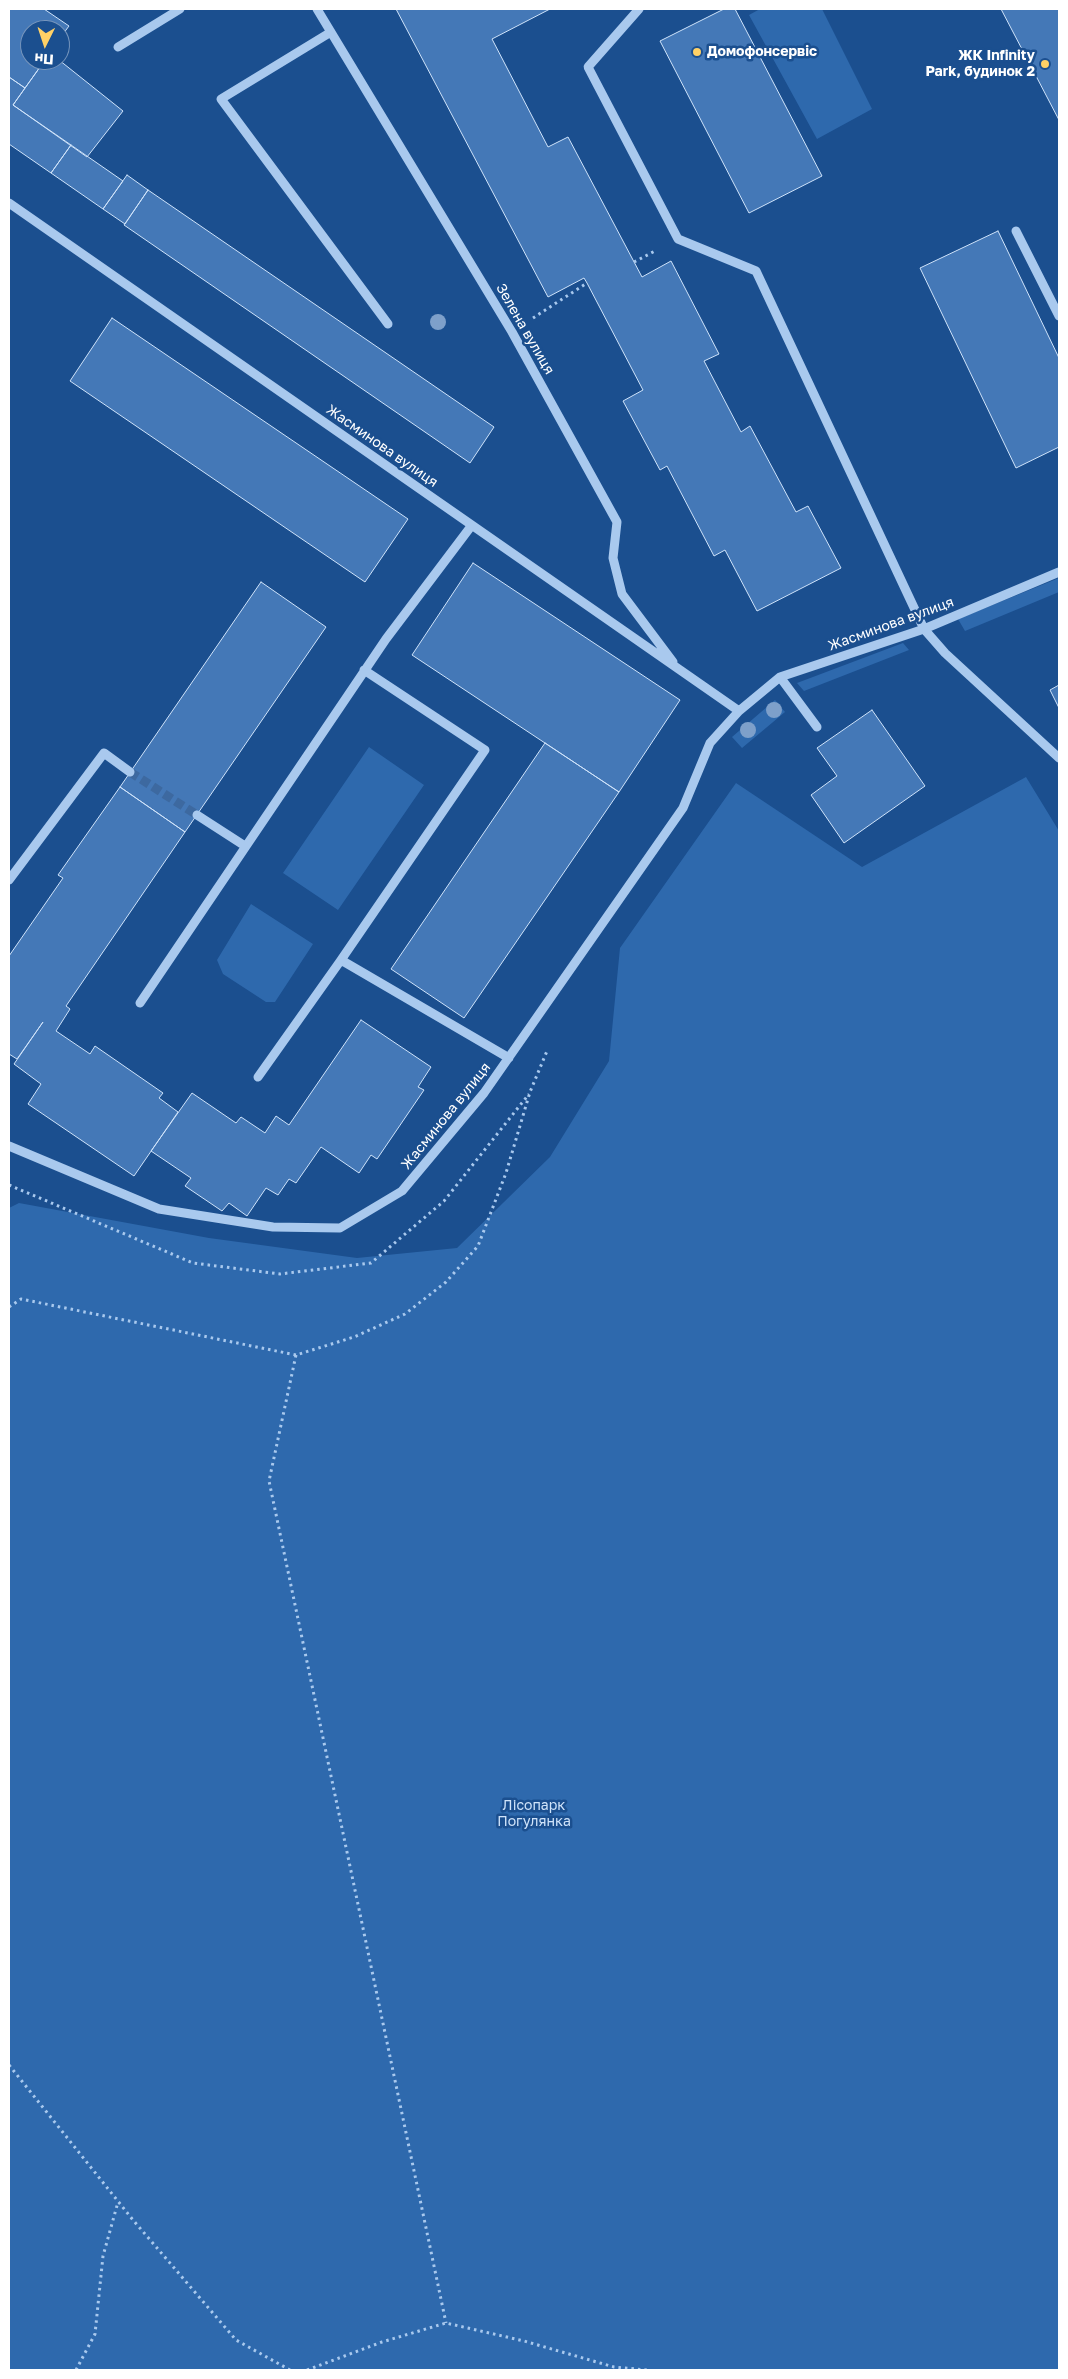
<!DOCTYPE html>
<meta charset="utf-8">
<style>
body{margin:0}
#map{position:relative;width:1068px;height:2379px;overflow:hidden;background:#1b4f8f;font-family:"Golos Text",sans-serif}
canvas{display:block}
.frame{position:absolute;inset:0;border:10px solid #fff;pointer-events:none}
.north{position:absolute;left:20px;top:20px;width:50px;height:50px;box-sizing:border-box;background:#1b4f8f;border:1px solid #7695bc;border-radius:50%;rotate:184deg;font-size:14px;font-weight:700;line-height:20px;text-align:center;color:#fff}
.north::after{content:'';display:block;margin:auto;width:18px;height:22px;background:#ffd166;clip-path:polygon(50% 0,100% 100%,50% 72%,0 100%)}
</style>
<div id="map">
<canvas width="1068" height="2379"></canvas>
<div class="frame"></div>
<div class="north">Пн</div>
</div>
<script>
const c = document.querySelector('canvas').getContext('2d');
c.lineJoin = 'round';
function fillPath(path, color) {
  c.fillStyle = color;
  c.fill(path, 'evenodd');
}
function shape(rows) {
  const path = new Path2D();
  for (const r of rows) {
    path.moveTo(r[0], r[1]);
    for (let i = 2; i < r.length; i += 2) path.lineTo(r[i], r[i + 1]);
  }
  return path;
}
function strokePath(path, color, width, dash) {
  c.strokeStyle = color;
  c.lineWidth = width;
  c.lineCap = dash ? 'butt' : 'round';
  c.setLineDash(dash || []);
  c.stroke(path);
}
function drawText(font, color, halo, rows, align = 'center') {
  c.font = font + ' "Golos Text",sans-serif';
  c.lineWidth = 5;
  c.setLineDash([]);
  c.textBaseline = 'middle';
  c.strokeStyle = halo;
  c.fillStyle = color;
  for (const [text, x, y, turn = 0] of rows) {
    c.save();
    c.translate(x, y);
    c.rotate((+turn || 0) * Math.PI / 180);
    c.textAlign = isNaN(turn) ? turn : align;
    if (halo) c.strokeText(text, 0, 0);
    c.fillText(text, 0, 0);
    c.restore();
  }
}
fillPath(shape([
 [760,9,822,9,872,109,817,139,749,15],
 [1059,578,1059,592,965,631,958,619],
 [903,643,909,650,804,691,797,683],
 [775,700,785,712,742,748,732,737],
 [369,747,424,785,338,910,283,873],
 [1026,777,1059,831,1059,2370,9,2370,9,1208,19,1203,209,1238,357,1258,457,1248,550,1157,609,1061,620,948,736,783,862,867],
 [251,904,313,944,275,1002,266,1002,223,974,217,960]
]), '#2e69ad');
const building = shape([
 [9,9,44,9,69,26,60,38,60,30,30,30,30,60,45,60,25,88,9,77,9,9],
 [396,9,550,9,492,39,548,147,568,137,642,277,671,261,719,354,704,361,741,432,750,426,796,512,808,506,841,568,757,611,725,550,714,556,667,466,660,470,623,401,643,390,587,283,584,278,548,297,396,9],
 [724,9,735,9,822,176,749,213,660,41,724,9],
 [1001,9,1059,9,1059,120,1001,9],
 [45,60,59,60,123,111,87,157,13,105,45,60],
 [9,77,25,88,13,105,71,145,51,173,9,144,9,77],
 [71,145,123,181,103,209,51,173,71,145],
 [127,175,148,190,125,224,103,209,127,175],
 [148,190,494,427,470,463,124,225,148,190],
 [998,231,1059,358,1059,447,1016,468,920,268,998,231],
 [112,318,408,519,365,582,70,381,112,318],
 [473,563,680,700,619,792,412,655,473,563],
 [261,582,326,627,185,832,120,787,261,582],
 [1059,685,1059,708,1050,690,1059,685],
 [872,710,925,786,844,843,811,795,837,776,817,748,872,710],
 [545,743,619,792,464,1018,391,969,545,743],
 [120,787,185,832,66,1006,70,1009,56,1031,90,1054,95,1046,163,1093,159,1098,178,1112,134,1176,28,1104,41,1084,14,1064,43,1022,17,1059,9,1054,9,956,63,878,58,875,120,787],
 [361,1020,431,1067,418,1087,424,1090,377,1159,371,1155,359,1173,321,1147,296,1183,289,1179,278,1195,266,1188,247,1216,229,1203,222,1211,185,1186,191,1178,151,1151,192,1093,236,1123,241,1117,265,1133,276,1116,289,1125,361,1020]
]);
fillPath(building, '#4478b7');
strokePath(building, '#cfe3fa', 1);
strokePath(shape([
 [130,772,197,815]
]), '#3d69a0', 9, [9, 4.5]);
strokePath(shape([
 [634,262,655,251],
 [533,318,587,283],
 [9,1185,193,1263,280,1274,371,1263,444,1201,529,1094],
 [9,1307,21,1299,296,1355,354,1337,405,1314,446,1282,478,1246,506,1173,530,1092,547,1051],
 [296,1355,269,1481,446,2323],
 [9,2065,133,2220,236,2340,290,2370],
 [76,2370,95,2334,103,2256,118,2202],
 [307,2370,382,2342,446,2323,524,2341,614,2367,647,2370]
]), '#a9c9ee', 3, [2.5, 4]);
strokePath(shape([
 [317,9,512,332,617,522,613,558,622,594,673,662],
 [639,9,588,67,678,239,756,271,924,629,945,653,1059,758],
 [331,32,221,99,388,324],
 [118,47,180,9],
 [9,203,739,711],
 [1016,231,1059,316],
 [780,677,817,727],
 [197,815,245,846],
 [9,880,104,753,130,772],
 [341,960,485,750,364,670],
 [140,1003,386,639,472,525],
 [258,1077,341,960,509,1058],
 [9,1146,159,1209,273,1227,340,1228,402,1191,484,1093,683,808,710,743,739,711,780,677,924,629,1059,572]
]), '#a9c9ee', 9);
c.fillStyle = '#7ea0ca';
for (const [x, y] of [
 [438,322],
 [774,710],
 [748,730]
]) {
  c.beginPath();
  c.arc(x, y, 8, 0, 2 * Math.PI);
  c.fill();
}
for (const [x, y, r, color] of [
 [697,52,5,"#ffd166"],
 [1045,64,5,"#ffd166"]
]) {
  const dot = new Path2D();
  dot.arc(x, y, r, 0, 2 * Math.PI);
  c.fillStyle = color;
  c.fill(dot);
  strokePath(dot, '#1b4f8f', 2);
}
drawText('bold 14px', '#fff', '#1b4f8f', [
 ["Домофонсервіс",707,52],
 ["ЖК Infinity",1035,56,"right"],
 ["Park, будинок 2",1035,72,"right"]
], 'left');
drawText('14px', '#fff', '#1b4f8f', [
 ["Зелена вулиця",525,329,60],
 ["Жасминова вулиця",382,446,35],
 ["Жасминова вулиця",891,624,-20],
 ["Жасминова вулиця",446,1116,-51]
]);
drawText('14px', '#cfe3fa', '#1b4f8f', [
 ["Лісопарк",534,1806],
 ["Погулянка",534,1822]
]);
</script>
